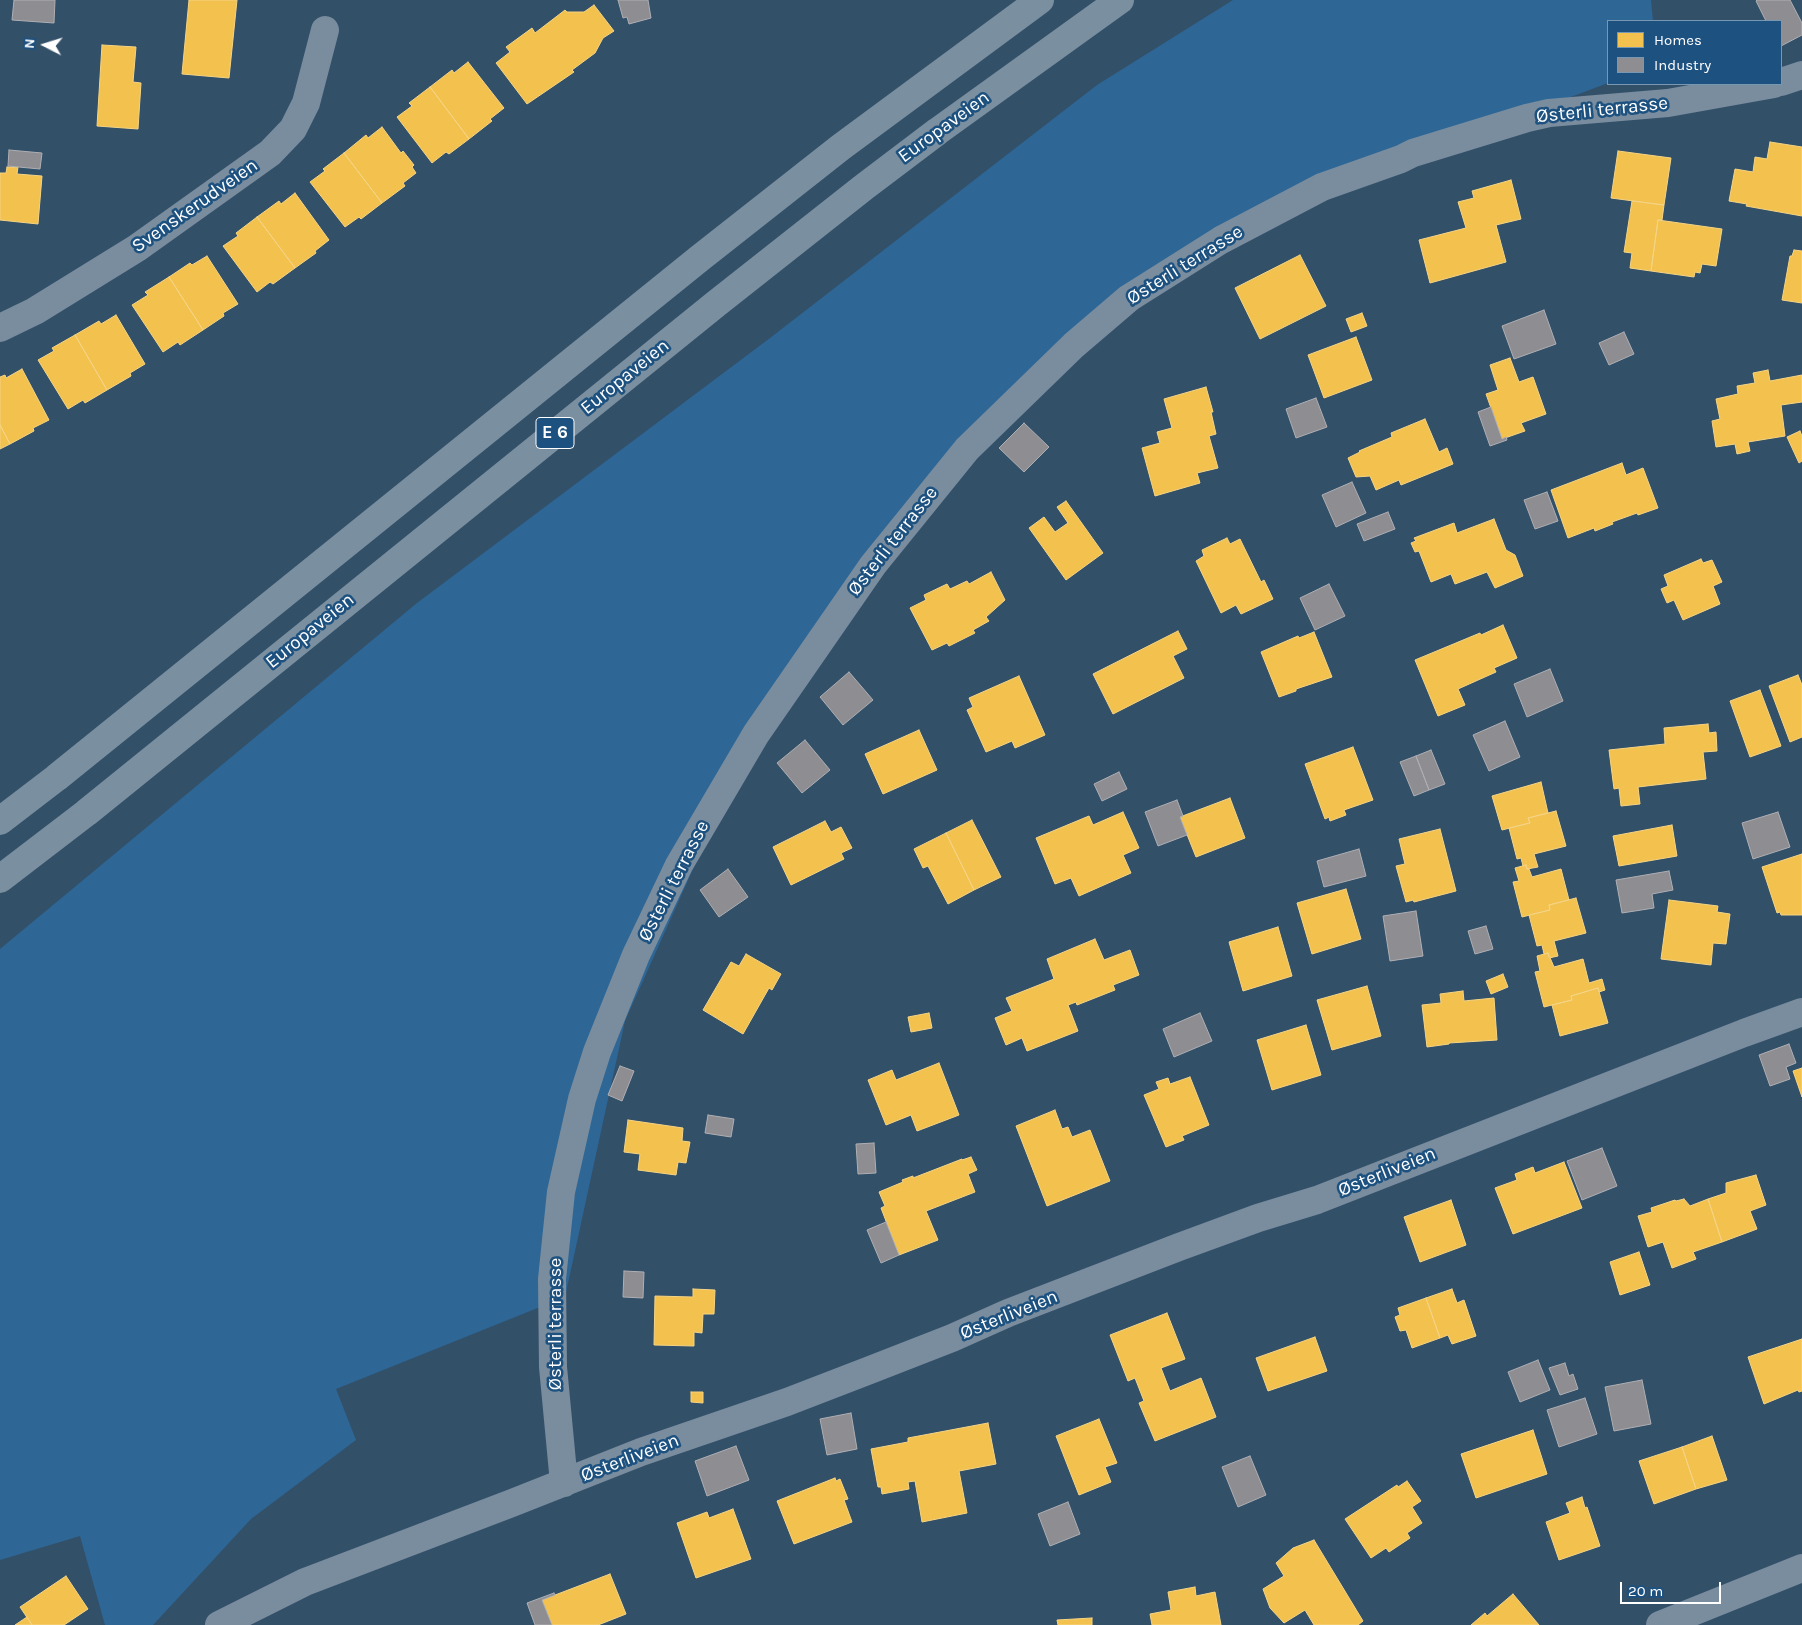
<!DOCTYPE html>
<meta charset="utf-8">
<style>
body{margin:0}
#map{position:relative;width:1802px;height:1625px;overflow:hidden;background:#335069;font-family:Karla,sans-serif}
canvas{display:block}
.legend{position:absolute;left:1607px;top:20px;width:175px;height:65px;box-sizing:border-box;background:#1d517f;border:1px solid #7797b2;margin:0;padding:6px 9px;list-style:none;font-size:15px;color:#fff}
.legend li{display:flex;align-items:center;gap:10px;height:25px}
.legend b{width:25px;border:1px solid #7797b2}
.north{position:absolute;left:20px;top:20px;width:50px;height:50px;-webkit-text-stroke:4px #1d517f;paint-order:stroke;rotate:275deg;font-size:14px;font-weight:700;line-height:20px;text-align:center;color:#fff}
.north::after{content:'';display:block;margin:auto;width:18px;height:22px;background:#fff;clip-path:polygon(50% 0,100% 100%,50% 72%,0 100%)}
.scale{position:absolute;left:1620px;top:1582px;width:101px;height:22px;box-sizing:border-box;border:2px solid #fff;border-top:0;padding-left:6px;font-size:15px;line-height:18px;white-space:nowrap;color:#fff;-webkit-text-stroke:4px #1d517f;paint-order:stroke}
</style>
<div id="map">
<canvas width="1802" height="1625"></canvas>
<ul class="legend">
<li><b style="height:14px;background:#f2c14e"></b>Homes</li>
<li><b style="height:14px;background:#8d8d92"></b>Industry</li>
</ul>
<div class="north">N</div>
<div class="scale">20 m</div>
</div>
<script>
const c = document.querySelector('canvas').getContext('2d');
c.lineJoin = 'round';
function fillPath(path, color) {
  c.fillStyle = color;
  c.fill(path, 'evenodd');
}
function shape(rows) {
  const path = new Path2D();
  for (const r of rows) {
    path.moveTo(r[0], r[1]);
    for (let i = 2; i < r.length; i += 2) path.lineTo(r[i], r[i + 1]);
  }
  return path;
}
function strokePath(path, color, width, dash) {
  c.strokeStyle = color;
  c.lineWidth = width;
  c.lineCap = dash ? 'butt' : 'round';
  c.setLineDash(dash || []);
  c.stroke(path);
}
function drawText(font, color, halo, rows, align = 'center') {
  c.font = font + ' Karla,sans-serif';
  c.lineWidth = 5;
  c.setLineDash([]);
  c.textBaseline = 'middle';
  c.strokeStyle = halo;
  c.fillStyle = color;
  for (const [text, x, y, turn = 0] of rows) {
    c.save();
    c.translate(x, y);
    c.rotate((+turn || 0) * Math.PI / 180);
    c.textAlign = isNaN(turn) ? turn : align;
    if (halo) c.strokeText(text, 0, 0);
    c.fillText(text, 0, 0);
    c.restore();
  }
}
fillPath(shape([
 [1233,0,1651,0,1653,21,1608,21,1608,83,1472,134,1213,241,976,444,814,649,723,802,625,1021,565,1297,336,1389,356,1440,251,1519,153,1625,105,1625,80,1536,0,1560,0,949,417,603,770,338,1097,85]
]), '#2e6695');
const homes = shape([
 [189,0,237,0,229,78,182,74,189,0],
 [594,5,614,31,603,38,595,53,572,70,574,72,527,104,496,63,510,52,506,47,532,28,535,33,565,10,567,12,584,12,594,5],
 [102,45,136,47,133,82,141,83,138,129,97,126,102,45],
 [468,62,504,108,490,119,492,121,469,139,430,87,452,70,454,73,468,62],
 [430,87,469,139,449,154,446,152,432,163,397,117,412,106,409,103,430,87],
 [382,127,401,153,403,151,414,165,412,167,416,173,403,183,405,186,382,203,344,153,366,135,368,138,382,127],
 [1770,142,1802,147,1802,216,1746,206,1747,204,1729,201,1735,169,1753,172,1755,157,1767,159,1770,142],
 [1618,151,1671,158,1664,205,1611,198,1618,151],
 [344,153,382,203,361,219,359,217,345,227,310,182,325,171,323,169,344,153],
 [7,167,18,167,17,174,42,176,38,224,0,220,0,173,6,173,7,167],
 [1511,180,1521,219,1496,225,1506,262,1430,283,1419,240,1466,228,1458,202,1474,198,1472,191,1511,180],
 [295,193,329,240,315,251,316,253,295,268,257,217,279,201,281,204,295,193],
 [1632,201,1664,205,1662,220,1658,220,1651,271,1630,268,1632,253,1624,252,1632,201],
 [257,217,295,268,273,284,270,282,257,292,223,246,238,236,236,233,257,217],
 [1658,220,1722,229,1716,266,1702,264,1700,273,1695,272,1694,277,1651,271,1658,220],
 [1794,250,1802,251,1802,303,1782,300,1790,256,1792,256,1794,250],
 [1300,255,1326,306,1260,339,1235,288,1300,255],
 [207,256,238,304,223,313,224,316,203,330,169,277,190,263,192,265,207,256],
 [169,277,203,330,180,345,178,342,163,352,132,305,148,295,145,292,169,277],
 [1362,313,1367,326,1351,332,1346,319,1362,313],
 [116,315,145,364,130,373,131,376,107,390,75,335,99,321,101,324,116,315],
 [75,335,107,390,85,403,83,400,68,409,38,360,54,351,52,348,75,335],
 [1356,337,1372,380,1324,398,1308,355,1356,337],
 [1510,358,1519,382,1533,377,1546,414,1521,423,1525,431,1502,439,1486,394,1498,390,1490,365,1510,358],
 [22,369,49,420,33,428,34,431,10,444,0,425,0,377,5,375,6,378,22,369],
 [1768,370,1770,381,1802,375,1802,402,1781,405,1785,436,1748,442,1750,451,1737,454,1735,444,1716,447,1712,421,1720,419,1716,399,1738,394,1737,386,1755,383,1753,373,1768,370],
 [1206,387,1213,412,1211,412,1216,434,1209,436,1218,468,1197,473,1200,483,1155,496,1142,448,1160,443,1157,432,1172,428,1164,399,1206,387],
 [1425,419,1439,452,1447,448,1453,464,1401,485,1399,480,1376,490,1370,476,1356,477,1348,458,1360,452,1359,451,1392,437,1391,433,1425,419],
 [0,425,10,444,0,449,0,425],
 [1800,431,1802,436,1802,461,1799,463,1787,437,1800,431],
 [1622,463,1626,475,1643,468,1658,508,1638,515,1637,513,1612,522,1613,524,1595,531,1594,528,1568,538,1551,490,1622,463],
 [1066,501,1103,553,1066,580,1029,528,1044,517,1055,532,1068,523,1057,507,1066,501],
 [1494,519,1506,550,1515,555,1523,576,1495,588,1487,572,1455,584,1451,574,1431,582,1419,551,1415,552,1411,543,1416,541,1414,538,1454,523,1457,533,1494,519],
 [1227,538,1230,544,1240,539,1261,582,1264,580,1273,599,1241,614,1236,605,1221,613,1196,561,1204,556,1202,550,1227,538],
 [1701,559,1703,563,1712,560,1722,582,1713,586,1720,604,1683,620,1674,600,1667,603,1661,589,1668,586,1664,575,1701,559],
 [991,572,1005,600,986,617,989,621,973,630,975,633,949,646,947,643,932,650,910,608,926,600,924,595,947,584,950,589,967,581,969,584,991,572],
 [1503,625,1517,658,1494,668,1496,672,1458,689,1465,705,1438,716,1415,660,1480,633,1481,635,1503,625],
 [1178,631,1187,649,1173,656,1184,678,1113,714,1093,674,1178,631],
 [1314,632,1332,677,1296,689,1296,691,1279,697,1261,652,1298,636,1299,638,1314,632],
 [1798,675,1802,685,1802,737,1790,742,1769,686,1798,675],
 [1019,676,1045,735,1015,748,1012,741,986,752,967,710,973,707,969,698,1019,676],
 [1760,690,1781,746,1750,757,1730,701,1760,690],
 [1708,724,1709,733,1716,732,1717,751,1703,752,1706,779,1638,787,1640,804,1621,806,1619,788,1614,789,1609,750,1665,744,1664,728,1708,724],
 [919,730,937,770,883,794,865,754,919,730],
 [1353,747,1373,800,1344,810,1346,815,1330,821,1329,817,1325,819,1305,764,1353,747],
 [1541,782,1548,813,1528,818,1530,823,1502,830,1492,796,1541,782],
 [1230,798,1245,838,1196,857,1180,817,1230,798],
 [1556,811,1566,846,1534,854,1538,867,1527,869,1526,865,1523,866,1521,858,1517,859,1509,828,1530,823,1528,818,1556,811],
 [1123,812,1139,848,1123,855,1131,873,1079,896,1071,878,1055,884,1036,838,1089,816,1093,825,1123,812],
 [972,820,1001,877,974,890,946,833,972,820],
 [825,821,831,832,841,827,852,848,841,853,844,859,791,885,773,847,825,821],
 [1672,825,1677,856,1619,866,1613,836,1672,825],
 [1440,829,1456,891,1414,902,1413,900,1406,902,1396,866,1405,864,1399,839,1440,829],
 [946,833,974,890,948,904,928,866,923,868,914,849,946,833],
 [1802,854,1802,915,1781,915,1780,912,1777,913,1762,867,1802,854],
 [1526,865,1527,869,1529,869,1532,877,1561,869,1569,900,1549,905,1550,910,1522,917,1513,882,1519,881,1515,868,1526,865],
 [1346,889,1361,939,1312,954,1297,903,1346,889],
 [1576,898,1586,933,1554,941,1558,956,1549,958,1548,953,1544,954,1542,945,1537,946,1529,915,1550,910,1549,905,1576,898],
 [1669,900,1718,906,1717,912,1730,914,1726,944,1713,943,1711,965,1661,959,1669,900],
 [1278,927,1292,976,1243,991,1229,942,1278,927],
 [1095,939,1104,960,1130,950,1139,975,1113,985,1115,990,1077,1005,1076,1002,1068,1005,1078,1031,1027,1051,1022,1038,1006,1045,995,1018,1012,1011,1006,998,1054,979,1047,959,1095,939],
 [1548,953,1554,967,1583,959,1589,983,1602,979,1605,990,1599,992,1598,988,1571,996,1572,1000,1544,1007,1535,972,1540,971,1537,956,1548,953],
 [746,954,781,974,772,990,769,988,743,1034,703,1010,731,962,739,966,746,954],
 [1503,974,1508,987,1491,994,1486,981,1503,974],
 [1367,986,1381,1036,1332,1050,1317,1000,1367,986],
 [1598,988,1608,1023,1560,1036,1552,1005,1572,1000,1571,996,1598,988],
 [1463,991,1464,1001,1494,998,1497,1040,1449,1043,1449,1044,1427,1047,1422,1005,1441,1003,1440,994,1463,991],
 [929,1013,932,1028,911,1032,908,1017,929,1013],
 [1306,1025,1321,1075,1272,1090,1257,1040,1306,1025],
 [939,1063,959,1115,917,1131,911,1115,886,1125,868,1080,892,1070,896,1080,939,1063],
 [1802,1068,1802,1097,1793,1071,1802,1068],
 [1190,1077,1209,1125,1182,1136,1184,1140,1166,1147,1144,1095,1159,1089,1156,1082,1168,1078,1170,1084,1190,1077],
 [1055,1110,1062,1129,1068,1127,1072,1137,1090,1130,1110,1181,1047,1206,1016,1126,1055,1110],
 [628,1120,683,1128,682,1141,690,1142,686,1163,678,1162,676,1175,638,1170,640,1154,624,1152,628,1120],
 [971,1157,977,1170,968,1174,975,1192,926,1211,938,1240,899,1255,881,1208,885,1206,879,1192,903,1182,902,1180,913,1176,913,1178,962,1159,962,1160,971,1157],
 [1564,1162,1582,1208,1513,1234,1495,1188,1517,1180,1515,1174,1533,1167,1535,1173,1564,1162],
 [1756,1175,1766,1205,1750,1211,1757,1229,1722,1242,1708,1199,1726,1193,1726,1183,1756,1175],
 [1684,1199,1690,1206,1708,1199,1722,1242,1693,1252,1696,1259,1672,1268,1663,1242,1648,1247,1638,1216,1652,1212,1651,1208,1675,1200,1676,1201,1684,1199],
 [1451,1200,1466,1245,1420,1262,1404,1217,1451,1200],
 [1639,1252,1650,1285,1620,1295,1610,1262,1639,1252],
 [693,1289,715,1290,714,1314,703,1314,702,1333,694,1332,694,1346,654,1345,655,1296,693,1297,693,1289],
 [1452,1289,1457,1303,1464,1300,1476,1336,1452,1344,1448,1335,1440,1338,1426,1298,1452,1289],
 [1426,1298,1440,1338,1412,1348,1406,1330,1400,1331,1395,1317,1400,1315,1398,1308,1426,1298],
 [1167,1313,1185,1359,1161,1368,1170,1391,1201,1378,1216,1417,1155,1441,1139,1403,1144,1401,1135,1378,1128,1381,1110,1335,1167,1313],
 [1315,1337,1327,1371,1268,1391,1256,1358,1315,1337],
 [1802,1339,1802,1391,1799,1392,1798,1390,1764,1404,1748,1357,1802,1339],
 [691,1392,703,1392,703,1403,691,1402,691,1392],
 [1099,1419,1117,1463,1105,1467,1111,1482,1079,1495,1056,1436,1099,1419],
 [988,1423,996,1464,959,1471,967,1513,922,1522,915,1481,908,1482,909,1489,882,1494,881,1487,878,1487,871,1449,908,1442,908,1438,988,1423],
 [1533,1430,1547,1474,1476,1498,1461,1454,1533,1430],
 [1712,1436,1727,1480,1696,1489,1682,1447,1712,1436],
 [1682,1447,1696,1489,1654,1504,1639,1461,1682,1447],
 [835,1478,836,1481,840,1479,848,1499,844,1500,852,1522,794,1544,777,1501,835,1478],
 [1407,1481,1421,1501,1412,1507,1422,1523,1407,1533,1410,1538,1389,1552,1386,1548,1371,1558,1345,1519,1397,1485,1398,1487,1407,1481],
 [1582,1497,1585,1508,1587,1507,1600,1546,1559,1560,1546,1522,1570,1513,1566,1503,1582,1497],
 [733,1509,751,1559,696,1578,677,1523,707,1512,709,1518,733,1509],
 [1314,1540,1363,1621,1358,1625,1314,1625,1305,1610,1284,1623,1270,1608,1263,1589,1284,1576,1276,1563,1293,1548,1314,1540],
 [610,1574,626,1614,598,1625,552,1625,542,1600,610,1574],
 [66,1576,88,1609,64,1625,32,1625,20,1607,66,1576],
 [1195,1587,1196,1596,1215,1592,1221,1625,1152,1625,1150,1614,1171,1610,1168,1592,1195,1587],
 [1513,1594,1539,1625,1471,1625,1485,1613,1487,1616,1513,1594],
 [27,1617,32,1625,15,1625,27,1617],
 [1092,1618,1092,1625,1058,1625,1057,1620,1092,1618]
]);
fillPath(homes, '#f2c14e');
strokePath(homes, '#f6d483', 1);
const industry = shape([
 [14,0,55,0,54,23,12,20,14,0],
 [618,0,648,0,651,18,629,24,627,17,623,18,618,0],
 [1757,0,1790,0,1802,23,1802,35,1781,46,1781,21,1766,21,1756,1,1757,0],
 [9,150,42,153,40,169,8,166,9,150],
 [1544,310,1556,344,1514,359,1502,326,1544,310],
 [1624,332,1634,354,1609,365,1599,343,1624,332],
 [1316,398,1327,427,1296,438,1286,409,1316,398],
 [1491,407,1502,439,1506,437,1507,440,1490,446,1478,412,1491,407],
 [1024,423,1049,447,1024,472,999,448,1024,423],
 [1352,482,1366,513,1336,527,1322,495,1352,482],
 [1547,492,1558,521,1535,529,1524,500,1547,492],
 [1388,512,1395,529,1364,541,1357,524,1388,512],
 [1329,584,1345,616,1315,630,1300,598,1329,584],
 [1550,669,1563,701,1527,717,1514,684,1550,669],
 [849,672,873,700,843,725,820,697,849,672],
 [1505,721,1520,757,1489,771,1473,735,1505,721],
 [805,740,830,770,802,793,777,763,805,740],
 [1431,750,1445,784,1429,790,1416,756,1431,750],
 [1416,756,1429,790,1414,796,1400,762,1416,756],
 [1119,772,1127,789,1102,801,1094,784,1119,772],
 [1177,800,1183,816,1180,817,1187,835,1158,846,1145,812,1177,800],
 [1778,812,1790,847,1753,859,1742,823,1778,812],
 [1359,849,1366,876,1324,887,1317,861,1359,849],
 [728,869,748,897,719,917,700,890,728,869],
 [1669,871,1673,890,1652,894,1654,908,1622,913,1616,880,1669,871],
 [1416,911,1423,956,1390,961,1383,916,1416,911],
 [1486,926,1493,949,1475,954,1468,931,1486,926],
 [1200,1013,1212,1041,1174,1057,1163,1029,1200,1013],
 [1789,1044,1796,1063,1786,1067,1790,1079,1770,1086,1759,1055,1789,1044],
 [620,1066,634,1071,622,1101,608,1095,620,1066],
 [708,1115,734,1119,731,1137,705,1133,708,1115],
 [874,1143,876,1173,858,1174,856,1144,874,1143],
 [1602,1148,1617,1186,1582,1200,1567,1161,1602,1148],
 [886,1222,899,1255,881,1263,867,1230,886,1222],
 [624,1271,644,1272,643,1298,623,1297,624,1271],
 [1538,1360,1550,1390,1520,1402,1508,1372,1538,1360],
 [1565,1363,1569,1376,1573,1374,1578,1389,1560,1395,1549,1368,1565,1363],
 [1642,1380,1651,1424,1614,1431,1605,1387,1642,1380],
 [1585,1398,1597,1434,1559,1447,1547,1410,1585,1398],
 [851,1413,857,1449,827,1455,820,1419,851,1413],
 [736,1446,749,1480,707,1496,695,1461,736,1446],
 [1250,1456,1266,1495,1238,1507,1222,1467,1250,1456],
 [1068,1502,1080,1534,1050,1546,1038,1514,1068,1502],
 [554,1593,555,1595,542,1600,552,1625,535,1625,527,1603,554,1593]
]);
fillPath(industry, '#8d8d92');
strokePath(industry, '#afafb3', 1);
strokePath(shape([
 [1781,82,1802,75],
 [0,328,35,311,137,248,270,153,293,129,306,103,325,30],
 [564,1483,553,1367,552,1279,561,1192,582,1099,597,1052,636,955,679,865,756,734,873,565,967,449,1074,345,1129,298,1221,240,1322,187,1401,159,1413,153,1527,118,1549,113,1668,103,1774,84],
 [219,1625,305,1582,512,1503,641,1452,787,1402,870,1370,952,1338,1008,1313,1179,1247,1258,1218,1317,1200,1744,1033,1802,1012],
 [1660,1625,1802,1568]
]), '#798d9f', 28);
strokePath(shape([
 [0,821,56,778,700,258,841,147,1040,0],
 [0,879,86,813,717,303,864,187,938,131,1120,0]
]), '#7a8f9f', 28);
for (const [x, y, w] of [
 [555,433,38]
]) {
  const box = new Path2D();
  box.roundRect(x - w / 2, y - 15.5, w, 31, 4);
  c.fillStyle = '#1d517f';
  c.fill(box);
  strokePath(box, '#fff', 1);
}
drawText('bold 18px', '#fff', null, [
 ["E 6",555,433]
]);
drawText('19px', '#fff', '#1d517f', [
 ["Østerli terrasse",1602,110,-6],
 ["Europaveien",944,127,-36],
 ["Svenskerudveien",195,206,-35],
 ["Østerli terrasse",1185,265,-32],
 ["Europaveien",625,377,-39],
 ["Østerli terrasse",893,541,-52],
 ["Europaveien",310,631,-39],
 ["Østerli terrasse",674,881,-63],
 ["Østerliveien",1387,1172,-22],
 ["Østerliveien",1009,1315,-22],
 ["Østerli terrasse",556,1324,-90],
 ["Østerliveien",630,1458,-21]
]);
</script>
